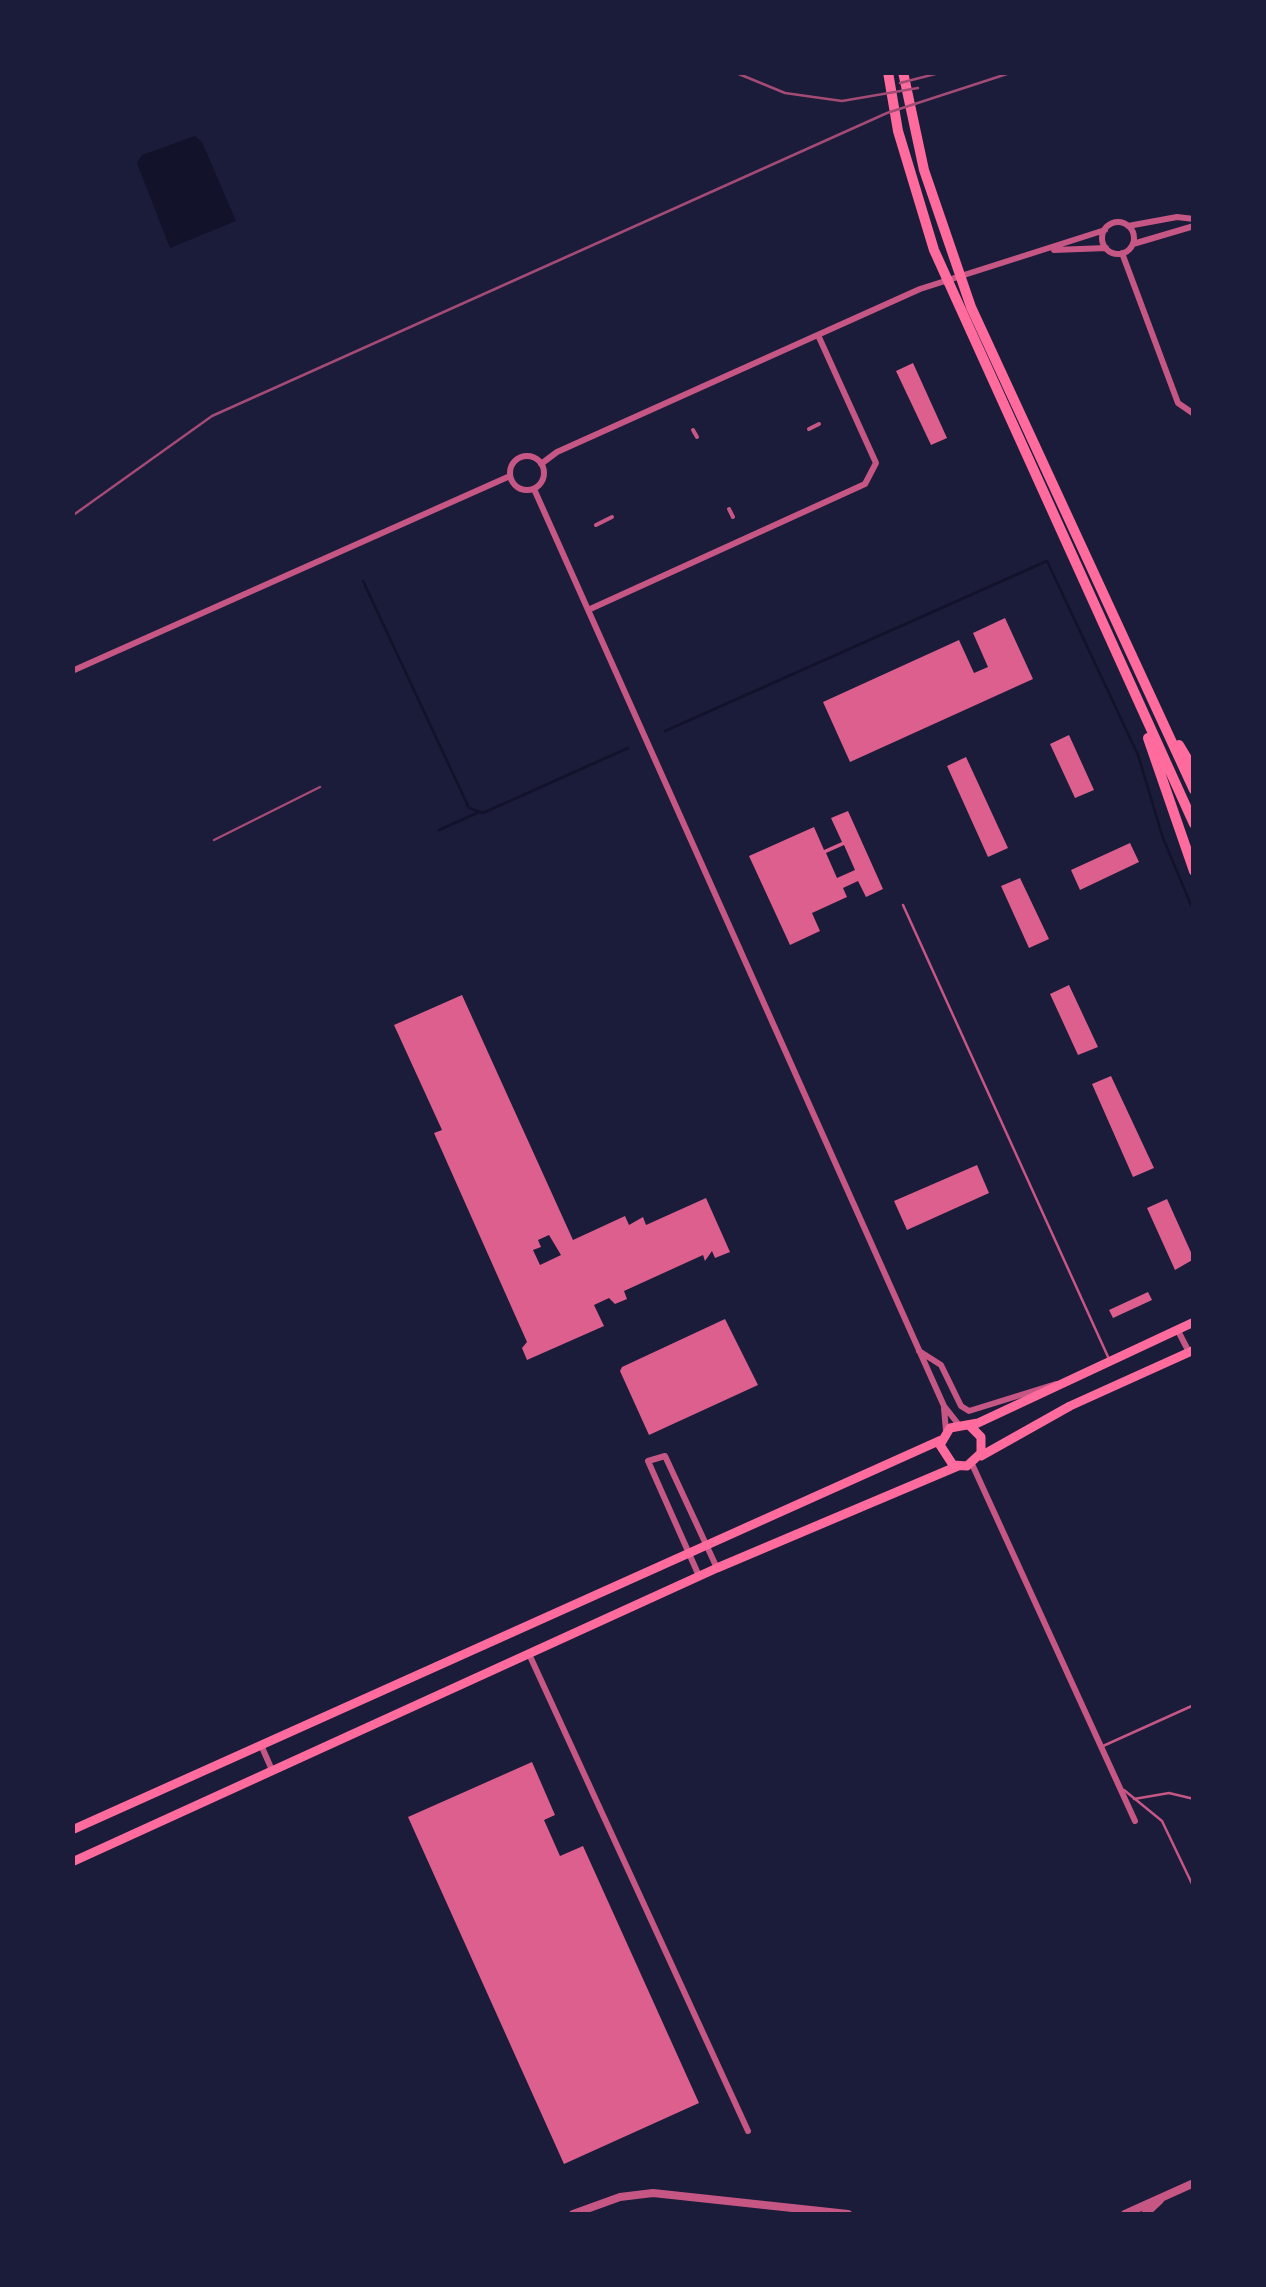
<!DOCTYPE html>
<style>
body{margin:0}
#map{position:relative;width:1266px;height:2287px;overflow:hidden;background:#1b1b3a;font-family:Jost,sans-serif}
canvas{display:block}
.frame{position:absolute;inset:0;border:75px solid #1b1b3a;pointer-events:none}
</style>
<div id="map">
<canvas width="1266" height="2287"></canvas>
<div class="frame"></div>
</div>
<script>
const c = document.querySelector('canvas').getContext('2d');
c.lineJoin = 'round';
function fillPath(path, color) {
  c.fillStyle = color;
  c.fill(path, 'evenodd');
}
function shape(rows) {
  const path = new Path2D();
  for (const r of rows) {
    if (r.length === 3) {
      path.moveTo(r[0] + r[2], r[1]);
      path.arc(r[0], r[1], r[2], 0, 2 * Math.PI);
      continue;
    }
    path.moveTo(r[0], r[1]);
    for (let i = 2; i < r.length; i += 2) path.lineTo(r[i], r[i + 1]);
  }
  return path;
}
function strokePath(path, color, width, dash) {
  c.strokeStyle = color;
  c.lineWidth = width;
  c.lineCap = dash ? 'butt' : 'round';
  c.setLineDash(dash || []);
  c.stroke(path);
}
fillPath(shape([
 [195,136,202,142,236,221,170,248,137,163,142,155]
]), '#12122b');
strokePath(shape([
 [363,581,469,808,483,813,628,748],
 [665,731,1047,561,1138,755,1163,838,1194,912],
 [439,830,477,813]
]), '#12122b', 2.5);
fillPath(shape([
 [913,363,947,438,931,445,896,371],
 [1005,618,1033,679,850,762,823,702,959,640,974,673,988,667,973,633],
 [1069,735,1094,790,1075,798,1050,744],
 [966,757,1008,848,988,857,947,766],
 [848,811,883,889,866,897,858,881,843,888,847,897,812,913,820,931,790,945,749,856,814,827,824,850,842,842,831,818],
 [844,845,855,870,837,878,826,853],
 [1130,843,1139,862,1080,890,1071,870],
 [1020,878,1049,939,1029,948,1001,886],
 [1069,985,1098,1047,1078,1055,1050,994],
 [462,995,573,1240,625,1216,629,1225,643,1217,646,1225,706,1198,730,1252,715,1258,712,1251,705,1261,703,1255,624,1291,627,1299,615,1304,609,1298,594,1305,604,1326,527,1360,522,1348,527,1342,434,1133,442,1130,394,1025],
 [549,1235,561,1255,540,1265,533,1250,541,1247,538,1240],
 [1111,1076,1154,1168,1133,1177,1092,1084],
 [977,1165,989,1193,907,1230,894,1201],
 [1167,1199,1194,1259,1175,1270,1147,1208],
 [1148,1292,1152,1300,1113,1318,1109,1310],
 [725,1319,758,1385,649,1435,620,1371,622,1367],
 [532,1762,555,1815,544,1820,560,1856,583,1846,699,2103,564,2164,408,1817]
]), '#dd5f8e');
strokePath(shape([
 [903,905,1109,1359],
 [1103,1746,1194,1705],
 [1124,1790,1162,1821,1194,1888],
 [1134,1799,1169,1793,1194,1799]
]), '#c65784', 2.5);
strokePath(shape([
 [809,429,819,424],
 [693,430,697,437],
 [729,509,733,517],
 [596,525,612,517]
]), '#c65784', 4);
strokePath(shape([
 [1118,238,16],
 [1128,226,1177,217,1194,219],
 [1133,244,1194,226],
 [1054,250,1106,248],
 [1122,253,1178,403,1194,414],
 [527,473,17],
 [541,464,557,452,920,289,1105,230],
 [534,489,944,1406,959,1425],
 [588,610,865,484,876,463,818,335],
 [72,671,510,476],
 [1177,1329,1189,1352],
 [919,1351,941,1365,961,1406,969,1411,1056,1384],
 [944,1408,946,1431],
 [972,1464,1135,1821],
 [699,1576,648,1461,665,1456,717,1568],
 [529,1654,748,2131],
 [261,1745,272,1770]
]), '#c65784', 6);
strokePath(shape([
 [573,2214,620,2197,653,2193,848,2214],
 [1125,2214,1194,2183],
 [1145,2214,1160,2200]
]), '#c65784', 8);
strokePath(shape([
 [970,1426,981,1437,981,1453,967,1466,953,1465,940,1445,950,1428,978,1423,1194,1322],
 [981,1456,1070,1406,1194,1350],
 [72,1830,941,1440],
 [72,1862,717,1568,958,1466]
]), '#ff6b9d', 9);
strokePath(shape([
 [888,72,898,131,934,250,1194,824],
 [903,72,924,170,971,307,1194,790],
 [1148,738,1194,871],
 [1179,745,1194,770]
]), '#ff6b9d', 10);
strokePath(shape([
 [734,72,785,93,842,101,918,88],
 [900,83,943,72],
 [72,516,212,416,887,113,1013,72],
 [214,840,320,787]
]), '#a44b75', 2.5);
</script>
